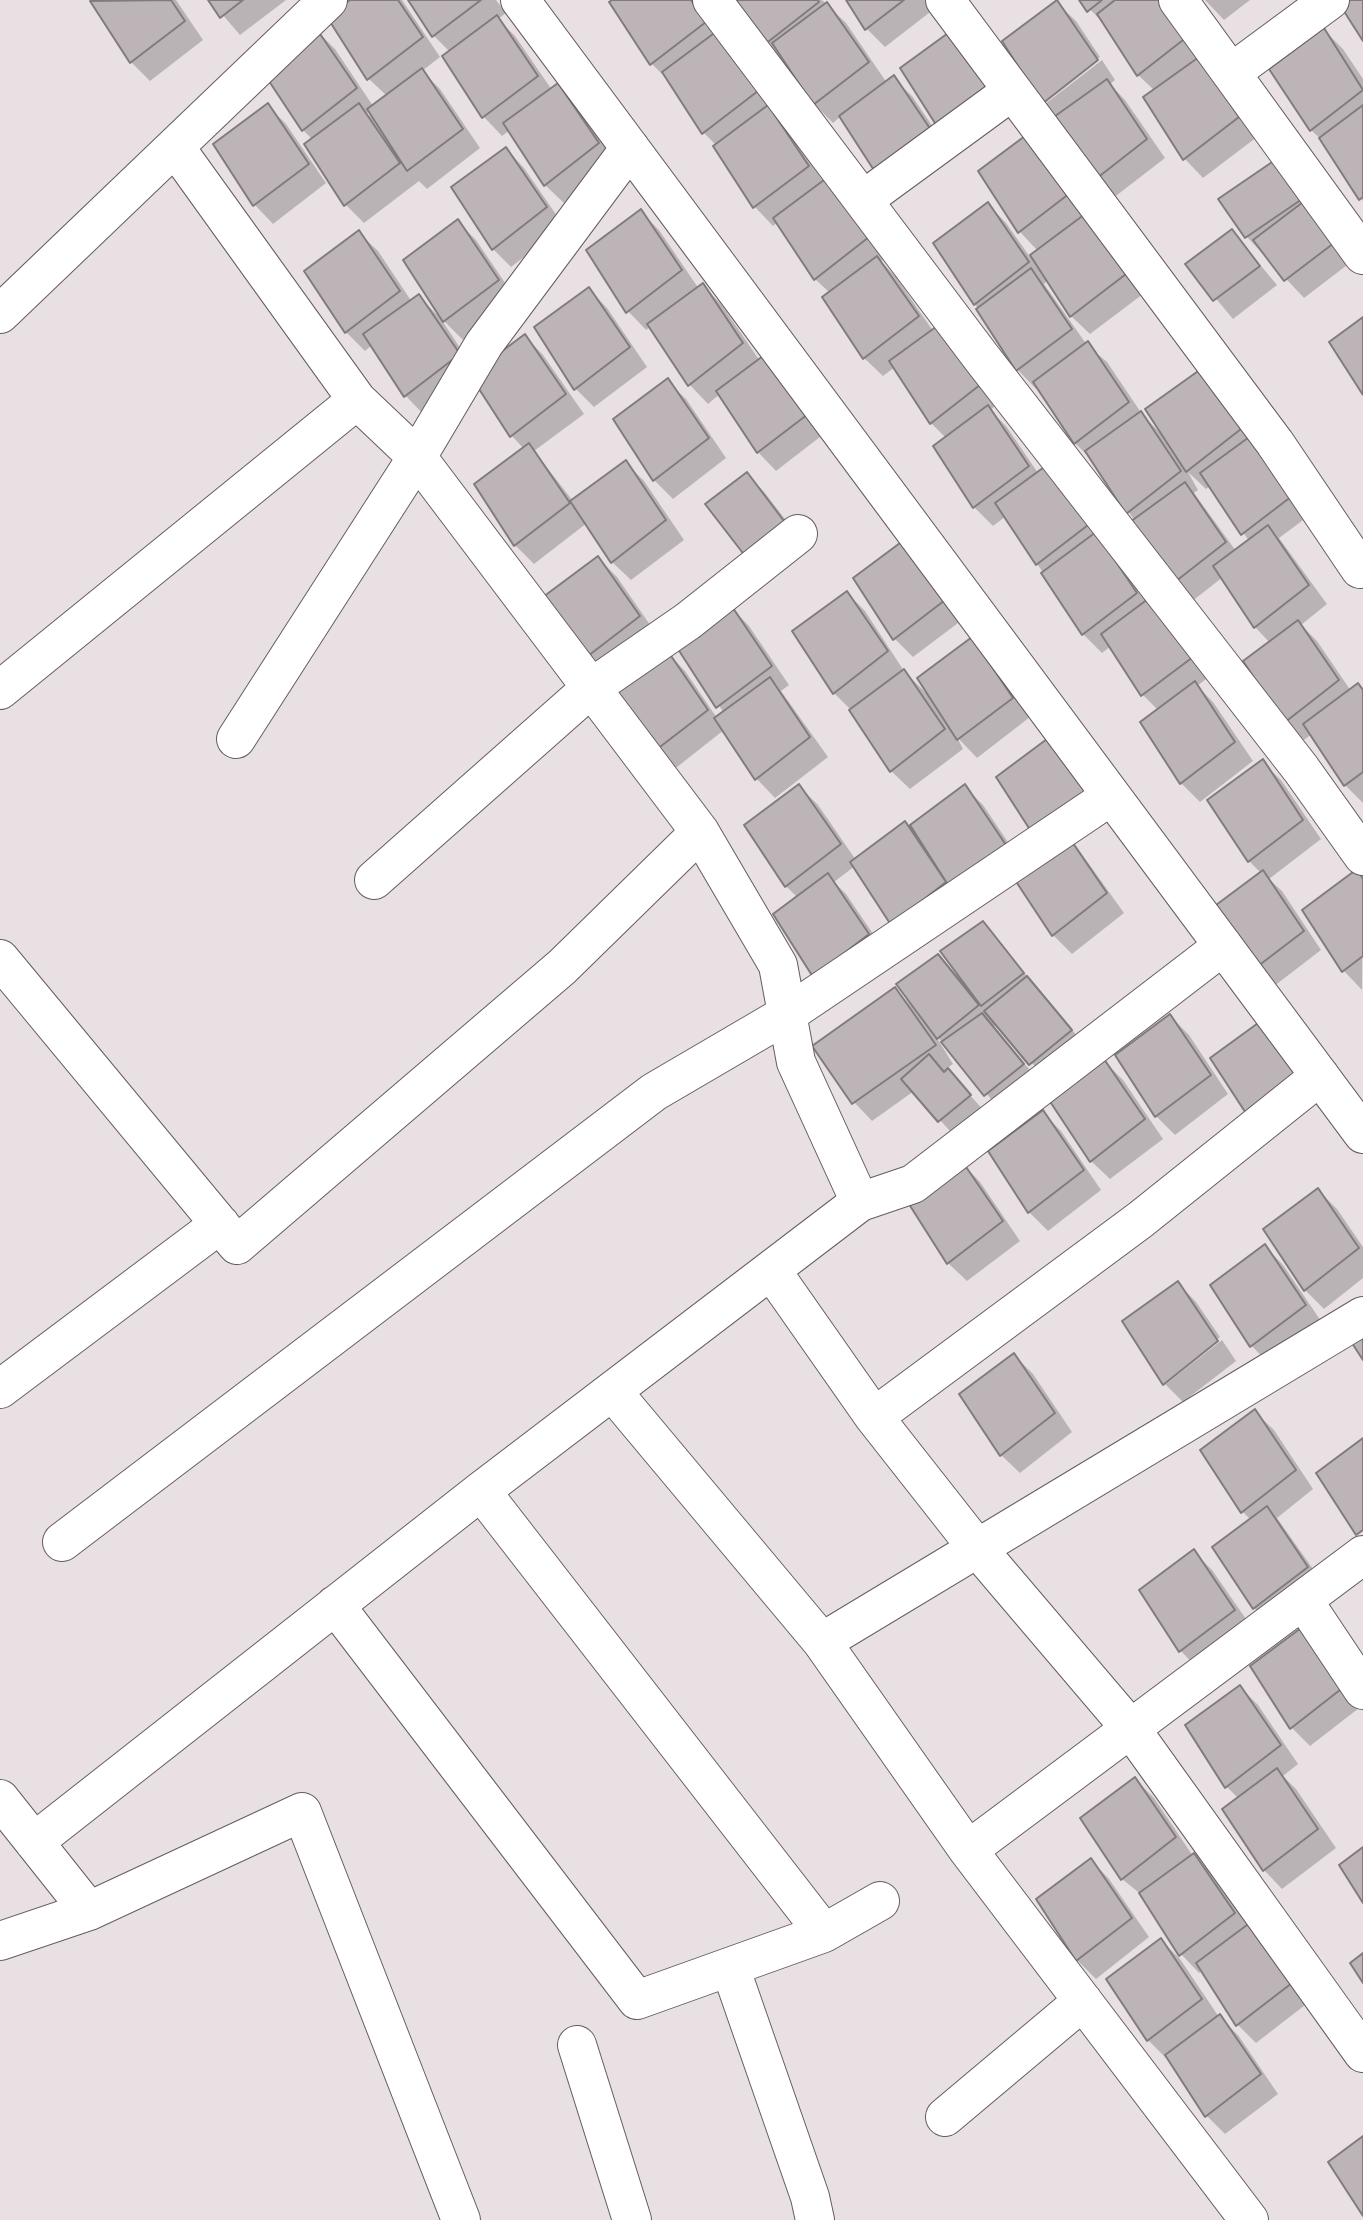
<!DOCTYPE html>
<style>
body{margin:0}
canvas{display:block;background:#e9e0e3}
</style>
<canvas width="1363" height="2220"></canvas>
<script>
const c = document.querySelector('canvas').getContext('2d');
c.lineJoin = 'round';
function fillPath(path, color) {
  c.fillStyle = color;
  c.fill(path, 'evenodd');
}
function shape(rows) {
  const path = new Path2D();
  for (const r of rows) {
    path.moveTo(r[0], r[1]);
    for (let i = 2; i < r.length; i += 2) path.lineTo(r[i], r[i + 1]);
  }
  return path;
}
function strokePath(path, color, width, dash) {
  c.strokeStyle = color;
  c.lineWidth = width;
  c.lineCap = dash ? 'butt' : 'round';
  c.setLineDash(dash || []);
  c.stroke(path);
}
fillPath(shape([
 [94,0,176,0,203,40,150,81,131,62,92,1],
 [210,0,286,0,240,35],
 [353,0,402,0,440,57,422,71,440,89,480,148,427,189,419,181,364,223,346,205,306,144,312,139,303,130,316,30,335,49,373,106,387,96,369,79,329,18],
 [370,111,376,120,375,121,367,113],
 [410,0,496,0,506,13,498,19,515,36,552,90,558,85,577,104,616,163,564,203,545,185,510,130,502,136,484,117,444,57,450,52,434,36],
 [610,0,695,0,824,182,887,257,881,261,896,277,933,331,1003,400,990,410,1006,426,1038,473,1050,464,1214,673,1197,686,1213,702,1253,761,1200,802,1181,783,1142,722,1158,710,1143,695,1111,646,1102,653,1083,634,1006,516,993,526,974,507,935,447,946,438,931,423,895,367,883,376,864,358,830,293,815,279,778,222,773,226,755,207,716,145,704,133,670,82,651,63],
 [737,0,822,0,846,23,887,83,893,78,912,96,952,155,841,116,833,123,814,104,786,60,784,62,765,44],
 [848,0,934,0,938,6,885,47,867,29],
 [1081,0,1174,0,1257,137,1203,178,1185,159,1146,98,1155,91,1138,75,1108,28],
 [1205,0,1250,0,1224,20],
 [1057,3,1076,21,1100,57,1045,99,1045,104,1102,60,1115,80,1110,84,1125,100,1165,158,1112,199,1058,117,1044,103],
 [1324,30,1343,49,1363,79,1363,201,1325,143,1311,130],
 [268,106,286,124,326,183,273,224,255,205,215,144],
 [1033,132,1143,294,1090,334,1071,316,1048,280,1044,284,1087,345,1107,362,1142,414,1161,434,1200,371,1314,512,1279,538,1327,604,1301,625,1317,641,1351,691,1363,691,1363,803,1345,785,1312,734,1304,740,1285,722,1270,643,1255,627,1223,577,1191,602,1094,462,1075,443,1038,387,1036,389,1018,370,975,304,988,204,1006,223,1030,257,1038,251,1020,232,980,171],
 [1188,472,1206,489,1211,485,1249,541,1236,551,1194,493,1198,490],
 [506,149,524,168,564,226,511,267,493,249],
 [1277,161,1355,259,1304,298,1247,237,1221,199],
 [641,212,659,230,699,289,703,286,721,304,760,361,829,430,776,471,758,452,720,394,708,404,690,385,651,326,646,330,628,311],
 [458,222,476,240,516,299,463,340,442,319],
 [1232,231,1277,285,1233,319,1188,265],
 [359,233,378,251,412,302,419,296,441,319,476,372,525,336,543,355,584,414,534,451,573,501,625,462,644,481,684,540,631,580,612,562,587,523,534,564,515,545,476,484,524,449,512,436,473,376,424,415,406,396,372,345,365,351,346,332,307,271],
 [589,289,607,308,647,367,594,407,576,389],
 [667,381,686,399,726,458,673,499,654,480,615,419],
 [747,474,765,493,808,549,707,504],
 [908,539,966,617,913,657,895,639,855,578],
 [598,558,617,577,657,635,604,676,546,597],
 [847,593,865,611,904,671,928,695,972,639,1030,717,977,758,957,737,963,749,910,789,891,771,852,711,834,693],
 [731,607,749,626,789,685,781,691,828,757,775,798,757,779,724,730,672,771,654,752,667,652,685,671,717,718,724,713,678,646],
 [1262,762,1281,780,1321,839,1269,879,1282,891,1321,950,1269,990,1250,972,1261,873,1249,861,1210,801],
 [799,786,818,805,856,860,905,824,915,834,965,787,983,805,1024,866,1074,843,1124,913,1072,954,1053,935,1012,873,911,942,855,866,834,882,846,894,886,953,833,994,798,898,786,886],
 [1357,872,1363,878,1362,990,1344,971,1304,911],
 [983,923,1089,1050,1049,1082,997,1024,993,1027,1042,1084,1004,1114,934,1033,953,1064,946,1069,988,1115,958,1140,914,1091,872,1121,854,1102,895,989,910,1004,938,956,956,974],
 [1170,1016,1189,1035,1228,1094,1175,1135,1156,1116,1117,1055],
 [1104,1061,1123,1080,1163,1139,1110,1179,1091,1161],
 [1042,1112,1061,1131,1101,1190,1048,1231,1029,1212,990,1151],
 [962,1163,980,1182,1020,1241,967,1281,948,1263],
 [1318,1190,1337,1209,1363,1247,1363,1278,1324,1309,1305,1290],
 [1265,1246,1283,1265,1323,1324,1270,1365,1252,1346,1212,1285],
 [1178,1283,1196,1302,1220,1337,1166,1380,1166,1384,1222,1340,1236,1361,1183,1402,1164,1383],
 [1014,1355,1033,1374,1072,1432,1020,1473,1001,1455],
 [1255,1412,1274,1430,1313,1489,1277,1518,1325,1586,1273,1626,1254,1608,1251,1520,1242,1511],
 [1194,1552,1212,1570,1253,1629,1199,1670,1181,1651,1141,1591],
 [1304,1628,1363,1705,1310,1746,1291,1727],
 [1240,1687,1258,1705,1298,1764,1283,1776,1296,1789,1336,1848,1282,1889,1264,1870,1224,1810,1239,1799,1227,1787],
 [1135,1779,1154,1798,1193,1856,1212,1873,1309,2002,1256,2043,1237,2024,1202,1970,1199,1973,1181,1954,1143,1896,1122,1879],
 [1091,1860,1109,1879,1149,1937,1096,1979,1077,1960,1038,1899],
 [1161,1940,1180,1959,1219,2017,1238,2035,1278,2094,1225,2134,1207,2116,1169,2057,1167,2059,1148,2040,1109,1979]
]), '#0003');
const building = shape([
 [171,0,185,21,130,63,90,1,171,0],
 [208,0,243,0,220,18,208,0],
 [350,0,398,0,423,37,367,80,327,17,350,0],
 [408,0,481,0,432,37,408,0],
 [612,0,691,0,706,22,650,65,609,2,612,0],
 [735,0,818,0,819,2,764,45,735,0],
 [846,0,904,0,865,30,846,0],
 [1057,0,1098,60,1042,104,1002,41,1057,0],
 [1079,0,1102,0,1087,12,1079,0],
 [1115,0,1170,0,1192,33,1137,76,1097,14,1115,0],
 [1347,0,1363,0,1363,41,1340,5,1347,0],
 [827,2,869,62,813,105,772,43,827,2],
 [497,15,538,76,482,118,442,56,497,15],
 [316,28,357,88,302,131,261,69,316,28],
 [955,28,996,88,940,131,900,68,955,28],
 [1324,28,1363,90,1310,131,1269,69,1324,28],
 [717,31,758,91,702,134,662,72,717,31],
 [1199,57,1239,117,1183,160,1143,97,1199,57],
 [422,68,463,129,407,171,367,109,422,68],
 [894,75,935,136,879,178,839,116,894,75],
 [1107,79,1147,139,1092,182,1051,119,1107,79],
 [558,83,599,143,544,186,503,123,558,83],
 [268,103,309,164,253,206,213,144,268,103],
 [359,103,400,163,344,206,304,144,359,103],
 [768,105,809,166,753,208,713,146,768,105],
 [1363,105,1363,197,1359,200,1319,138,1363,105],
 [1033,130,1074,190,1018,233,978,171,1033,130],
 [506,147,547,207,492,250,451,187,506,147],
 [1278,158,1305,197,1245,238,1218,199,1278,158],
 [828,177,869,237,814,280,773,218,828,177],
 [1307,199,1338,240,1284,281,1253,240,1307,199],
 [988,202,1029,262,974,305,933,243,988,202],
 [641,209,682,270,626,313,586,250,641,209],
 [1085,214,1126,274,1070,317,1030,255,1085,214],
 [458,219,499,280,443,322,403,260,458,219],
 [1232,229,1260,266,1213,301,1185,264,1232,229],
 [359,230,400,291,345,333,304,271,359,230],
 [877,256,919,316,863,359,822,297,877,256],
 [1031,268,1072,329,1016,371,976,309,1031,268],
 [703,283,743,343,688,386,647,324,703,283],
 [589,287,630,347,574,390,534,327,589,287],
 [419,294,460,354,404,397,363,334,419,294],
 [1363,317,1363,395,1329,342,1363,317],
 [944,321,985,381,930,424,889,361,944,321],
 [525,334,566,394,510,437,470,375,525,334],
 [1088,341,1129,402,1074,444,1033,382,1088,341],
 [771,350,812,411,757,453,716,391,771,350],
 [1201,369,1241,429,1186,472,1145,409,1201,369],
 [668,378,709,438,653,481,613,419,668,378],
 [988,405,1029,466,973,508,933,446,988,405],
 [1141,411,1181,471,1126,514,1085,451,1141,411],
 [1256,432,1296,493,1241,535,1200,473,1256,432],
 [529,443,570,503,514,546,474,484,529,443],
 [626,460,666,520,611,563,570,501,626,460],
 [1051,462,1092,522,1036,565,995,503,1051,462],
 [747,472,790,529,749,561,705,504,747,472],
 [1185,482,1226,542,1171,585,1130,522,1185,482],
 [1268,525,1309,585,1254,628,1213,566,1268,525],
 [1096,532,1137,593,1082,635,1041,573,1096,532],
 [908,537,949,597,893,640,853,578,908,537],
 [598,556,640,616,584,659,543,597,598,556],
 [847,591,888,651,833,694,792,631,847,591],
 [1156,593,1197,654,1141,696,1101,634,1156,593],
 [731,605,772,666,716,708,676,646,731,605],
 [1298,620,1339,680,1284,723,1243,661,1298,620],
 [972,637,1013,698,957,740,917,678,972,637],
 [667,650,708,710,652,753,611,690,667,650],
 [904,669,945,729,890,772,849,710,904,669],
 [770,677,810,737,755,780,714,718,770,677],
 [1195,681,1235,742,1180,784,1140,722,1195,681],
 [1358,683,1363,690,1363,772,1344,786,1303,724,1358,683],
 [1051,736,1092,797,1036,839,996,777,1051,736],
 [1263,759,1303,820,1248,862,1207,800,1263,759],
 [799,784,841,844,785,887,744,825,799,784],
 [965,784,1006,845,950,888,910,825,965,784],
 [905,821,946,882,891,925,850,862,905,821],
 [1066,833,1107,893,1052,936,1011,874,1066,833],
 [1357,869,1363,879,1363,956,1342,972,1302,910,1357,869],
 [1263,870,1304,931,1249,973,1208,911,1263,870],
 [828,873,869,934,813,977,773,914,828,873],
 [983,921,1024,973,981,1006,940,951,983,921],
 [938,954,979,1005,937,1039,896,984,938,954],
 [1027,976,1072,1030,1029,1065,984,1011,1027,976],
 [895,987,936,1045,852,1104,812,1046,895,987],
 [982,1013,1024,1064,984,1096,941,1042,982,1013],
 [1170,1014,1211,1075,1155,1117,1115,1055,1170,1014],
 [1265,1018,1306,1078,1251,1121,1210,1058,1265,1018],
 [929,1054,944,1072,948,1068,971,1095,938,1122,901,1079,929,1054],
 [1104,1059,1145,1119,1090,1162,1049,1100,1104,1059],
 [1043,1110,1084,1170,1028,1213,988,1151,1043,1110],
 [962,1161,1003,1221,947,1264,907,1201,962,1161],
 [1318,1188,1359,1248,1304,1291,1263,1229,1318,1188],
 [1265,1244,1306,1305,1250,1347,1210,1285,1265,1244],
 [1178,1281,1218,1341,1163,1385,1122,1321,1178,1281],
 [1363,1321,1363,1360,1346,1334,1363,1321],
 [1014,1353,1055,1413,1000,1456,959,1394,1014,1353],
 [1255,1409,1296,1470,1241,1513,1200,1450,1255,1409],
 [1363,1438,1363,1530,1356,1535,1316,1473,1363,1438],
 [1267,1506,1308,1567,1253,1609,1212,1547,1267,1506],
 [1194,1549,1235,1610,1179,1652,1139,1590,1194,1549],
 [1305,1625,1345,1686,1290,1729,1250,1666,1305,1625],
 [1240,1685,1281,1745,1225,1788,1185,1725,1240,1685],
 [1277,1768,1318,1829,1263,1871,1222,1809,1277,1768],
 [1135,1777,1176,1837,1121,1880,1080,1818,1135,1777],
 [1363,1847,1363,1903,1339,1865,1363,1847],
 [1194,1853,1235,1913,1179,1956,1139,1893,1194,1853],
 [1091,1858,1132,1918,1076,1961,1036,1899,1091,1858],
 [1251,1922,1292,1983,1236,2026,1196,1963,1251,1922],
 [1161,1938,1202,1999,1147,2041,1106,1979,1161,1938],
 [1363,1953,1363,1983,1350,1963,1363,1953],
 [1220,2014,1261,2074,1205,2117,1165,2055,1220,2014],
 [1363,2136,1363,2216,1328,2162,1363,2136]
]);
fillPath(building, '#bcb4b7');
strokePath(building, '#827b7e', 2);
const minor = shape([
 [712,0,981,357,1301,769,1363,856],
 [945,0,1275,443,1360,569,1363,567],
 [1178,0,1363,255],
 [1231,73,1330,0],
 [175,147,357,400,417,457,700,832,778,965,796,1062,860,1202],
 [863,200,1012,91],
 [0,314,328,0],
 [0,690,357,400],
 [236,739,417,457,484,344,630,148],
 [374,880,591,688,688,621,798,534],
 [0,959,237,1245,562,967,700,832],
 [771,1270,874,1417,977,1548,1131,1729,1363,2053],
 [0,1389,220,1224],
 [612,1391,822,1642,1363,1316],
 [874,1417,1140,1220,1320,1076],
 [62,1542,654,1092,789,1013,1111,796],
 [1303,1600,1363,1690],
 [335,1605,637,2000,824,1933,481,1491],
 [822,1642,968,1850,1363,1555],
 [0,1799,89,1911],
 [34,1842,481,1491,860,1202,913,1184,1223,946],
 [968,1850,1249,2220],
 [824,1933,880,1901],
 [0,1941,89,1911,302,1812,461,2220],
 [730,1967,810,2197,815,2220],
 [577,2045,632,2220],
 [945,2117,1083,2001]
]);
const tertiary = shape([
 [520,0,1363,1134]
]);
strokePath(minor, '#645d60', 40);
strokePath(tertiary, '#645d60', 40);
strokePath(minor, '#fff', 38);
strokePath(tertiary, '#fff', 38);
</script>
